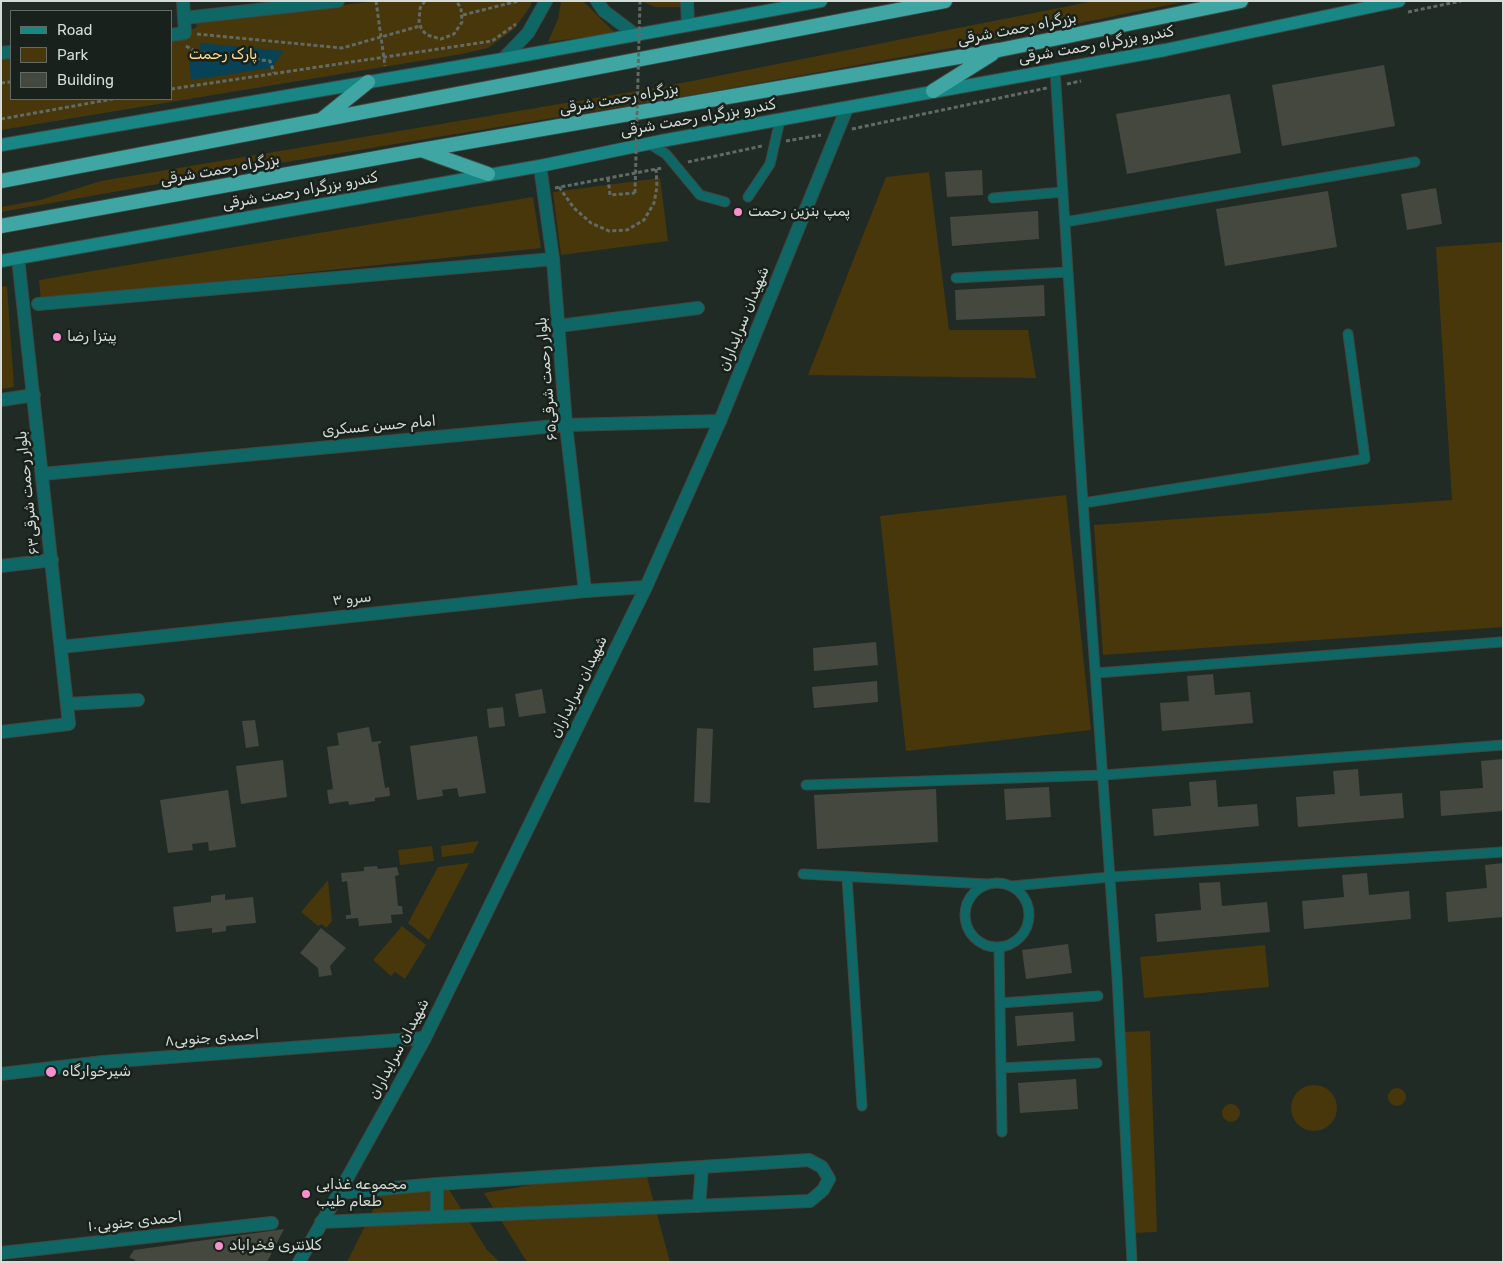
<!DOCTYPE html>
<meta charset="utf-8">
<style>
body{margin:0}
#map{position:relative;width:1504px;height:1263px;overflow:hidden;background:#212b25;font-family:Rubik,sans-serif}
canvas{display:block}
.frame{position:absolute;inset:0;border:2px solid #d5dbd7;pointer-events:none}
.legend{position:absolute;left:10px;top:10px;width:162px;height:90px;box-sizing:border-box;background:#18211b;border:1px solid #646b66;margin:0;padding:6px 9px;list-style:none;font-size:15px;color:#d5dbd7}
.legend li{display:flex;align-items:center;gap:10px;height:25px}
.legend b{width:25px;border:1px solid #646b66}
</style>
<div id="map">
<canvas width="1504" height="1263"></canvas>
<div class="frame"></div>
<ul class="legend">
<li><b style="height:6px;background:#178684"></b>Road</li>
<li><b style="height:14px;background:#47370b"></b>Park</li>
<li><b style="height:14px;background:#44483e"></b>Building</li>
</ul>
</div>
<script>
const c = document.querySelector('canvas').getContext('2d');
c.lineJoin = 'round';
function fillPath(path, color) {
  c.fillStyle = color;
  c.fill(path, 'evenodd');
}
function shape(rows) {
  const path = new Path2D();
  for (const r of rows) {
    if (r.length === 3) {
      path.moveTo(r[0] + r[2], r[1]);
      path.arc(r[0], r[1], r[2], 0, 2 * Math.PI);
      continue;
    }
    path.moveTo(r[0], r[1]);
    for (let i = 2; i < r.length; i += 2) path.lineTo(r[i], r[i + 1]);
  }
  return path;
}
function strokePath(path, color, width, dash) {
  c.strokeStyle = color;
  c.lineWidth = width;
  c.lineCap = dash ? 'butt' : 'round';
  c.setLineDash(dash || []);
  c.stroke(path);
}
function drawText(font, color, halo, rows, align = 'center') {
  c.font = font + ' Rubik,"Noto Naskh Arabic",sans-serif';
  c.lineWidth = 5;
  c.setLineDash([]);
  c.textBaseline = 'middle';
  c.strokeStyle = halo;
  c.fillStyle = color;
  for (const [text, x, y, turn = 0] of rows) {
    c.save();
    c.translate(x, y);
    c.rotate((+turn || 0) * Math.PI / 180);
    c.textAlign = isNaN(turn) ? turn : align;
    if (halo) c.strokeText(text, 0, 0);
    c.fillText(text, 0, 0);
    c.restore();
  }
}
fillPath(shape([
 [380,1,532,1,530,7,514,29,488,48,462,54,1,130,1,59,11,57,11,99,171,99,171,35,185,33,197,27,195,20],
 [561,1,583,1,615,33,548,42,558,19],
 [641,1,685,1,683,7,655,7],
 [1094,1,1188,1,1012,37,698,94,226,172,1,212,1,207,40,200,101,181,667,86],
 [929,172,949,330,1028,330,1036,378,808,375,886,177],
 [660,178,668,241,561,255,553,192],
 [533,197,541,248,41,300,39,280],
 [1503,242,1503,627,1103,655,1094,525,1452,500,1436,247],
 [7,286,14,387,1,389,1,287],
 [1066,495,1091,730,906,751,880,516],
 [479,841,473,853,442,857,441,846],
 [432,846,434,861,400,865,398,850],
 [469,863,429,940,408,923,438,867],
 [328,880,332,921,326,928,322,924,318,926,301,912],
 [402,926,426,945,405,979,395,972,391,976,373,960],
 [1265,945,1269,987,1144,998,1140,957],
 [1150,1031,1157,1232,1132,1233,1125,1032],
 [1314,1108,23],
 [1397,1097,9],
 [1231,1113,9],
 [644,1166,670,1262,527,1262,484,1193],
 [385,1186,448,1188,487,1250,500,1262,347,1262]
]), '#47370b');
fillPath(shape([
 [200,43,284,51,271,68,191,80,189,57,201,56]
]), '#074256');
fillPath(shape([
 [1384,65,1395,126,1282,146,1272,85],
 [1230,94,1241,153,1127,174,1116,114],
 [982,170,983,195,947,197,945,172],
 [1436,188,1442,224,1407,230,1401,194],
 [1328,191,1337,247,1225,266,1216,209],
 [1038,211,1039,239,952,246,950,217],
 [1044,285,1045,316,956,320,955,290],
 [876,642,878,665,814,671,813,648],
 [1213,674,1215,695,1250,692,1253,723,1162,731,1160,703,1189,701,1187,676],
 [877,681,878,702,814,708,812,687],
 [542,689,546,713,519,717,515,694],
 [503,707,505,726,489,728,487,709],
 [255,720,259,746,246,748,242,721],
 [369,727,372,742,381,741,381,743,378,744,385,788,389,787,390,796,375,798,375,801,349,805,348,801,329,804,327,790,333,789,327,747,339,745,337,733],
 [697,728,713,729,710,803,694,802],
 [477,736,486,793,459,797,457,788,442,790,443,796,417,800,410,746],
 [1503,759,1503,811,1441,816,1440,791,1483,788,1481,761],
 [283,760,287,797,241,804,236,766],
 [1358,769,1360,796,1402,793,1404,818,1298,827,1296,797,1335,794,1333,771],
 [1216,780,1218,807,1257,804,1259,826,1154,836,1152,809,1191,806,1189,782],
 [1049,787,1051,817,1006,820,1004,789],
 [936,789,938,842,817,849,814,795],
 [228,790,236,847,209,851,208,842,192,844,193,850,168,853,160,800],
 [1503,863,1503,917,1448,922,1446,892,1487,888,1485,865],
 [377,866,378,869,397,867,399,875,395,876,398,906,402,906,403,914,391,915,392,923,359,926,358,918,346,919,346,915,351,915,347,881,342,882,341,873,364,871,364,867],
 [1367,873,1369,895,1409,891,1411,919,1304,929,1302,901,1344,897,1342,875],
 [1220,882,1222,906,1267,902,1270,932,1157,942,1155,914,1201,910,1199,883],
 [225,894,225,900,253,897,256,923,226,926,226,931,212,933,212,928,176,932,173,907,211,902,211,896],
 [321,928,346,948,330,966,332,975,319,977,318,968,300,953],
 [1068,944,1072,973,1026,979,1022,950],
 [1073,1012,1075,1041,1017,1046,1015,1016],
 [1076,1079,1078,1109,1020,1113,1018,1083],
 [284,1229,267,1262,138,1262,129,1257,134,1250]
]), '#44483e');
const service = shape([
 [1055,70,1082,489,1117,976,1132,1262],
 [648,143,666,154,700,195,725,202],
 [748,197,770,164,780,120],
 [993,198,1063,192],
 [1065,222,1415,162],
 [956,278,1068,272],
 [1083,503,1365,459,1348,334],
 [1096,673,1501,642],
 [806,785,1104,775,1503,745],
 [803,874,987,884],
 [847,877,862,1106],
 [997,915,32],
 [1012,886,1110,877,1503,852],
 [999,947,1002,1132],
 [1000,1003,1098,996],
 [1001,1068,1097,1063]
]);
const minor = shape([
 [687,1,688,25],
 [184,18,338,1],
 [171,35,185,33,183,1],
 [1,53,11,52],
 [540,166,553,259,566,425,585,591],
 [38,304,553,259],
 [558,326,698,308],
 [1,400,34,395],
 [42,474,566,425,720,421],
 [1,566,52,560],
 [61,647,585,591,646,587],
 [67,704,138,700],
 [1,732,69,724,18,258],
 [1,1074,103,1062,425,1038],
 [699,1206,702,1167],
 [437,1217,437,1184],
 [321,1222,810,1201,823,1190,829,1179,822,1167,809,1160,437,1184,339,1193],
 [1,1253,272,1223]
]);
const tertiary = shape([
 [597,1,604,11,636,35],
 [503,59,528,33,546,1],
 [299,1262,339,1193,425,1038,646,587,720,421,847,108]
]);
const secondary = shape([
 [1,145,503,59,821,1],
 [1,261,540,166,661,141,1165,50,1399,1]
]);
const trunk = shape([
 [933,91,992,54],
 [321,120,368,82],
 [421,150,488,174],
 [1,181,945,1],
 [1,226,421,150,999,50,1241,1]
]);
strokePath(service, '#3e4741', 11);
strokePath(minor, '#3e4741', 14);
strokePath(tertiary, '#3e4741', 14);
strokePath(secondary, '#3e4741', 14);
strokePath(trunk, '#3e4741', 16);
strokePath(shape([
 [376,1,385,66],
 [425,1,420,8,419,23,422,30,427,35,441,39,454,34,462,22,461,8,456,1],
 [1408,12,1461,1],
 [463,15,518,1],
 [197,34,342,48,420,26],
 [186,46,196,52,270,61,274,73],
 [1,83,11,82],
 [1067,84,1081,81],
 [171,89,492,41,516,24],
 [1,119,113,99],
 [852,129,1047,88],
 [786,141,821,135],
 [688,162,762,146],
 [608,178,610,195,635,193],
 [559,187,574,208,591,223,609,231,627,230,644,220,654,203,657,187,656,169],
 [555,188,662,168]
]), '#616a65', 3, [4, 2.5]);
strokePath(service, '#0f6765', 9);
strokePath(minor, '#0f6765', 12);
strokePath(tertiary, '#0f6765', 12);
strokePath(secondary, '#178684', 12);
strokePath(trunk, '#40a6a4', 14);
strokePath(shape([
 [635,193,640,1]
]), '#616a65', 3, [4, 2.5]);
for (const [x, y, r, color] of [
 [738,212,5,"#f790cd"],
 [57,337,5,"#f790cd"],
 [51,1072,6,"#f790cd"],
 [306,1194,5,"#f790cd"],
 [219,1246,5,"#f790cd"]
]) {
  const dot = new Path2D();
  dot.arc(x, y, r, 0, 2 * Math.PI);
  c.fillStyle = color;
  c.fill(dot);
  strokePath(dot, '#18211b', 2);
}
drawText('15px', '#d5dbd7', '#18211b', [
 ["بزرگراه رحمت شرقی",1017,29,-11],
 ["کندرو بزرگراه رحمت شرقی",1096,45,-10],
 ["بزرگراه رحمت شرقی",619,99,-10],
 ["کندرو بزرگراه رحمت شرقی",698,118,-10],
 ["بزرگراه رحمت شرقی",220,170,-10],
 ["کندرو بزرگراه رحمت شرقی",300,191,-10],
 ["شهیدان سرایداران",744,319,-68],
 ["بلوار رحمت شرقی۶۵",547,379,-95],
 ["امام حسن عسکری",379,426,-5],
 ["بلوار رحمت شرقی۶۳",28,493,-96],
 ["سرو ۳",352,599,-6],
 ["شهیدان سرایداران",579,687,-64],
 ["احمدی جنوبی۸",212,1038,-4],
 ["شهیدان سرایداران",399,1049,-62],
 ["احمدی جنوبی۱۰",135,1222,-6]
]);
drawText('15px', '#fedc87', '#18211b', [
 ["پارک رحمت",223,55]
]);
drawText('15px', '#d5dbd7', '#18211b', [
 ["پمپ بنزین رحمت",748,212],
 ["پیتزا رضا",67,337],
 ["شیرخوارگاه",62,1072],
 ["مجموعه غذایی",316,1185],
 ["طعام طیب",316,1202],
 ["کلانتری فخراباد",229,1246]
], 'left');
</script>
